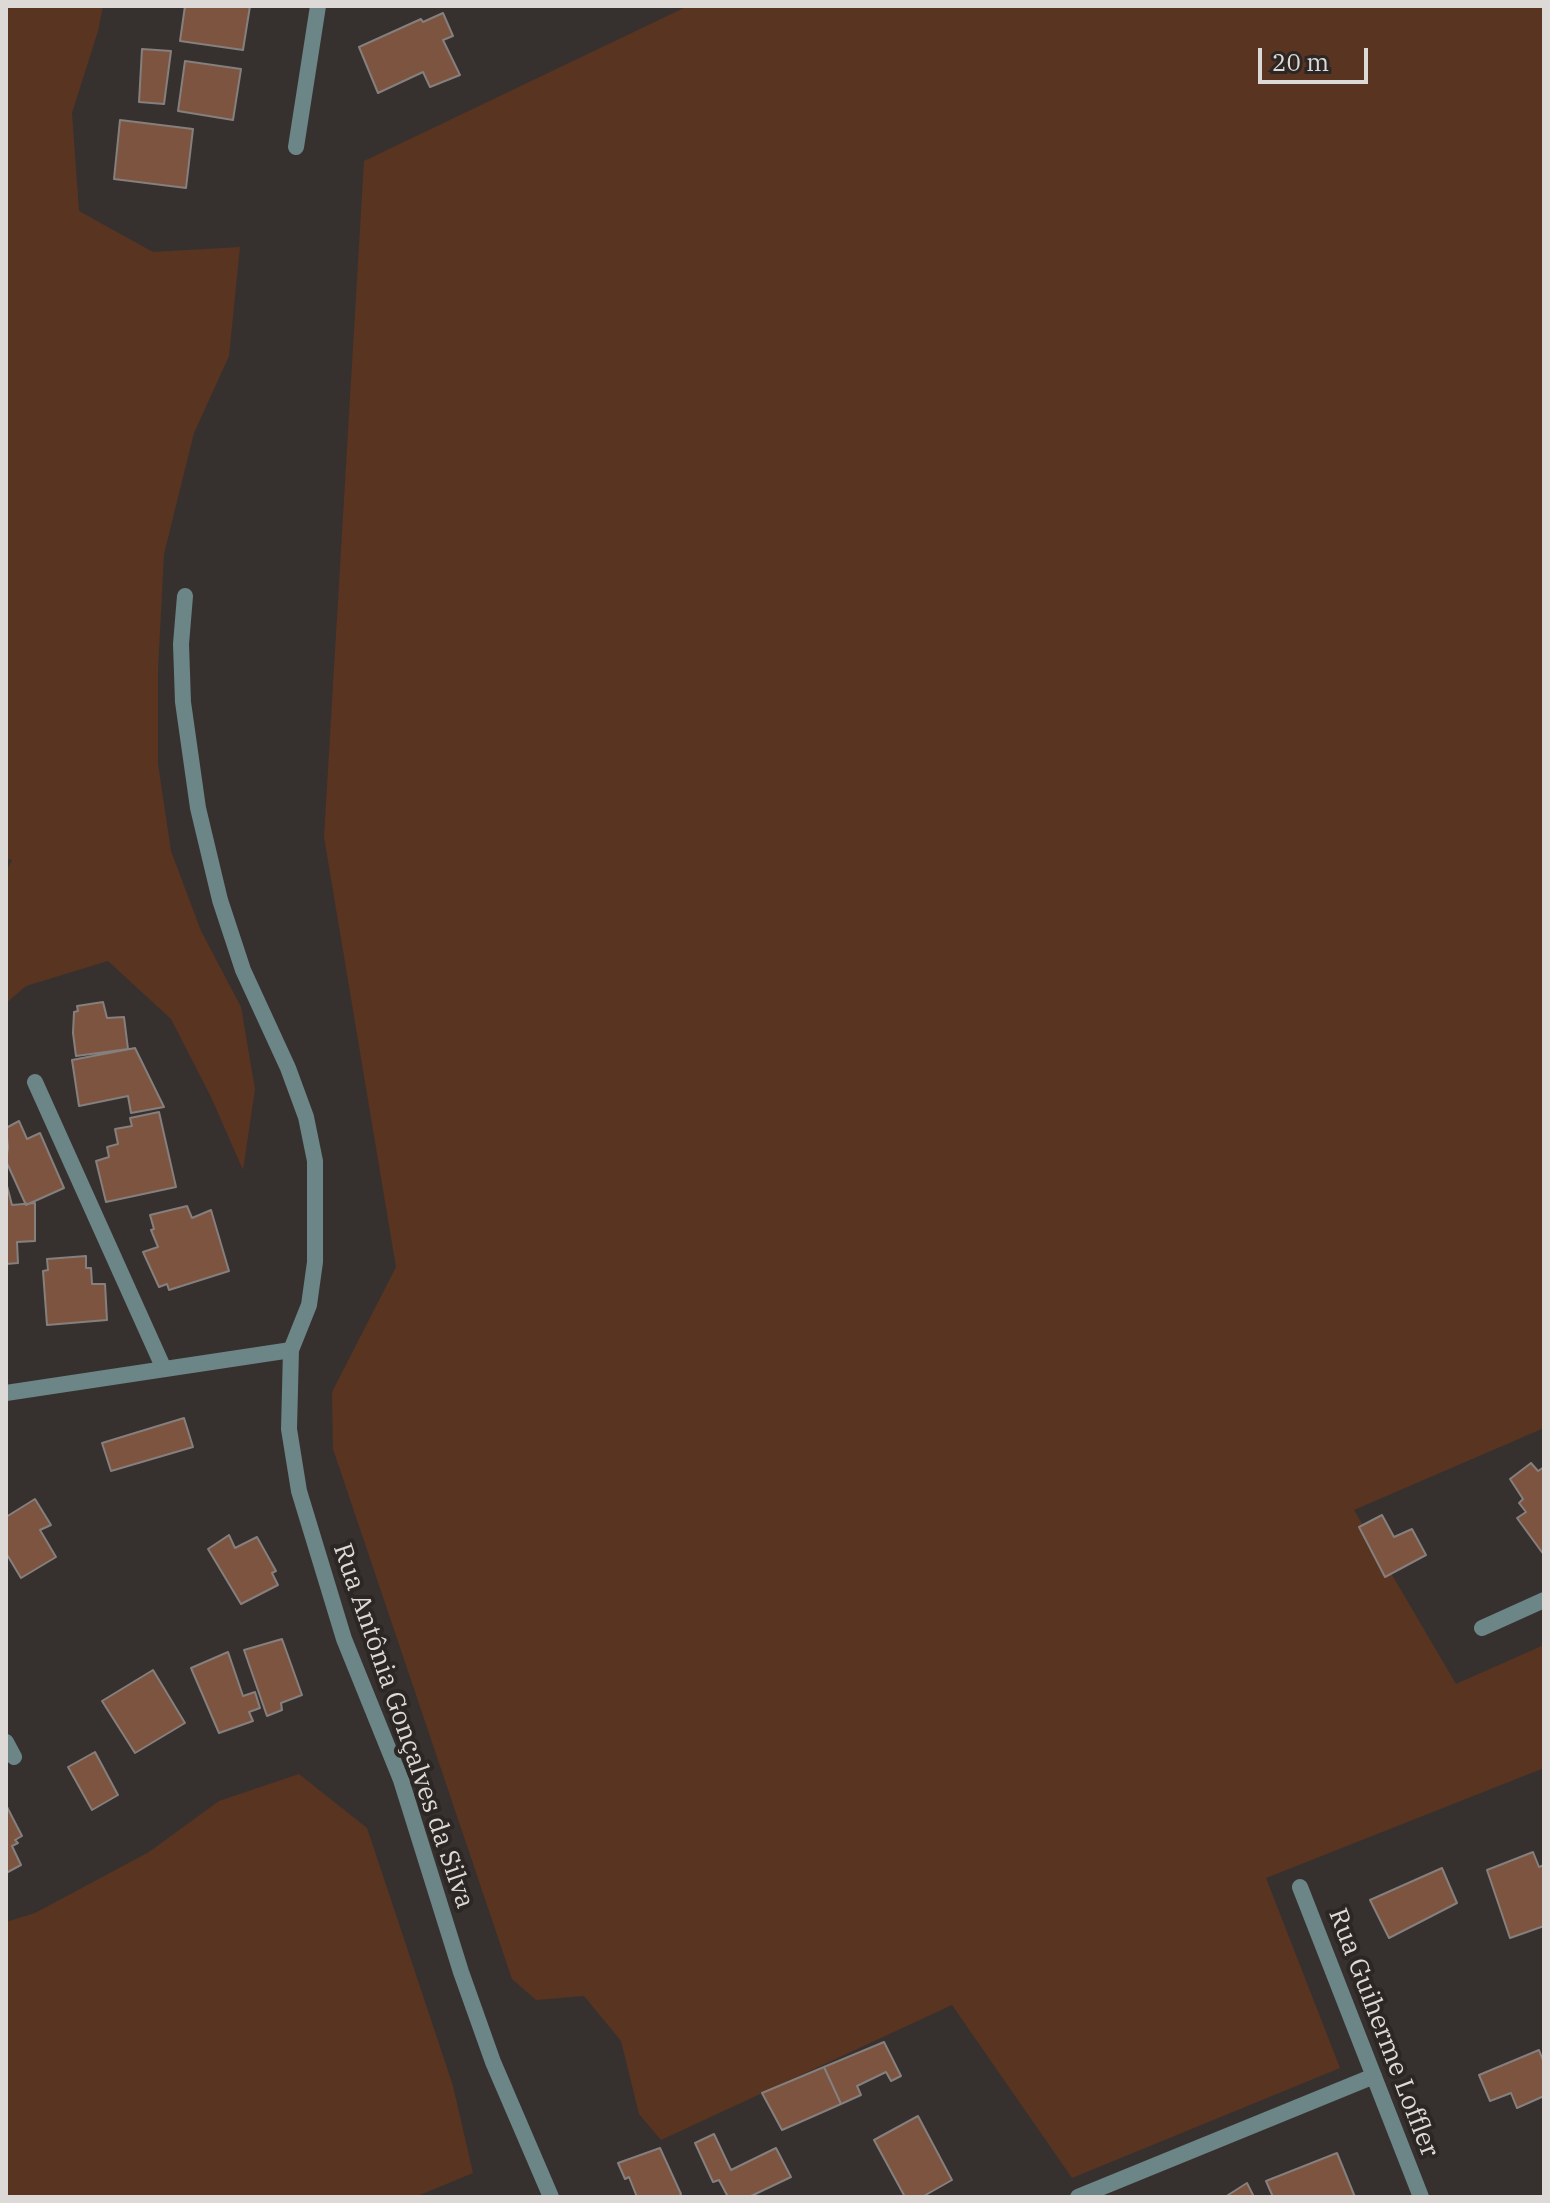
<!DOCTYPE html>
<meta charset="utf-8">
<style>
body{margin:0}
#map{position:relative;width:1550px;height:2203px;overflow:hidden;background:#36312f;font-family:"IBM Plex Serif",serif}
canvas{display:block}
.frame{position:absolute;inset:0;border:8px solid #dcd9d7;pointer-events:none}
.scale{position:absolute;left:1258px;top:48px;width:110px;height:36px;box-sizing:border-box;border:4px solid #dcd9d7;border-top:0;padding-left:10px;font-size:24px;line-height:28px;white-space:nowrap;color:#dcd9d7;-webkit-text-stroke:6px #2c2725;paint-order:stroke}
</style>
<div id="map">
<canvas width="1550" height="2203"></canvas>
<div class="frame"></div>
<div class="scale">20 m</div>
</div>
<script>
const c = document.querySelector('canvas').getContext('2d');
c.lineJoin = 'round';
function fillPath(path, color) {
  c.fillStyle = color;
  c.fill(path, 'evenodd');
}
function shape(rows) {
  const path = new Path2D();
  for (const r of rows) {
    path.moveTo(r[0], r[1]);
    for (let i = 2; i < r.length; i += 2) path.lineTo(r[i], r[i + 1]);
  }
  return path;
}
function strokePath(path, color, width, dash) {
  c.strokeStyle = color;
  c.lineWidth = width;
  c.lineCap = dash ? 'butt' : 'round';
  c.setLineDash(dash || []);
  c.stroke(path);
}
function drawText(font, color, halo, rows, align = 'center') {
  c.font = font + ' "IBM Plex Serif",serif';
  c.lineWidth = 8;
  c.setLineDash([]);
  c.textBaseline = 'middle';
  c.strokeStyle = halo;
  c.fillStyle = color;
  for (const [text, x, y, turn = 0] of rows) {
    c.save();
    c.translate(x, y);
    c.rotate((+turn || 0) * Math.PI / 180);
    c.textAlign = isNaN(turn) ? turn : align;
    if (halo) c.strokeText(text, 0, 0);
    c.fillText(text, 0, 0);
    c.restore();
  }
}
fillPath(shape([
 [6,6,103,6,98,31,72,113,79,211,153,252,240,247,229,356,194,433,164,554,158,669,158,764,171,851,201,931,241,1007,255,1089,243,1170,211,1097,171,1019,108,961,26,986,6,1003,6,872,12,860,6,859],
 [688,6,1544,6,1544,1428,1354,1510,1456,1684,1544,1645,1544,1768,1266,1878,1340,2068,1072,2178,952,2005,661,2140,639,2114,621,2041,584,1996,536,2000,512,1979,333,1449,332,1392,396,1267,324,837,364,161],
 [299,1774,367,1828,453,2086,473,2173,415,2197,6,2197,6,1922,35,1913,149,1852,219,1801]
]), '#593421');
const building = shape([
 [185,6,250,6,243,50,180,41,185,6],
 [443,13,453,36,443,40,460,75,430,87,423,72,378,93,359,47,421,19,423,22,443,13],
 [142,49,171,51,164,104,139,102,142,49],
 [185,61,241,69,233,120,178,111,185,61],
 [120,120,193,129,186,188,114,179,120,120],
 [103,1002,107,1018,124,1017,128,1049,76,1056,73,1033,74,1012,78,1011,77,1006,103,1002],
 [135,1048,164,1107,131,1113,128,1096,79,1106,72,1060,135,1048],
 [159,1112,176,1187,106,1202,96,1161,109,1157,107,1147,118,1144,115,1129,132,1126,130,1118,159,1112],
 [19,1121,27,1139,40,1133,64,1188,26,1205,6,1161,8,1147,6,1128,19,1121],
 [6,1182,12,1205,35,1203,35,1241,17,1242,18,1263,6,1264,6,1182],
 [187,1206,192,1218,211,1210,229,1271,169,1290,167,1284,159,1287,143,1252,158,1247,151,1230,154,1229,150,1215,187,1206],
 [86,1256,86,1268,91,1268,92,1284,105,1284,107,1320,47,1325,43,1271,48,1270,47,1259,86,1256],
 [184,1418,193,1447,111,1471,102,1443,184,1418],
 [1531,1463,1538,1471,1544,1467,1544,1555,1517,1518,1526,1512,1519,1503,1523,1499,1510,1479,1531,1463],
 [35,1499,51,1525,40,1530,56,1557,21,1578,6,1553,6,1517,35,1499],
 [1382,1515,1394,1537,1412,1529,1426,1555,1385,1577,1359,1527,1382,1515],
 [229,1535,235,1548,257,1537,276,1571,272,1573,278,1585,241,1604,208,1549,229,1535],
 [282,1639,302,1695,281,1703,282,1710,267,1716,244,1650,282,1639],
 [228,1652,243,1696,255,1692,260,1708,249,1712,253,1721,219,1733,191,1668,228,1652],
 [153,1670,185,1723,135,1753,102,1701,153,1670],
 [95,1752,118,1795,92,1810,68,1767,95,1752],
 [6,1805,22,1836,15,1840,18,1843,12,1846,21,1865,6,1873,6,1805],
 [1533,1852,1539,1867,1544,1865,1544,1926,1510,1938,1487,1870,1533,1852],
 [1442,1868,1457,1903,1389,1938,1370,1900,1442,1868],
 [884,2042,901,2076,891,2081,886,2072,857,2086,861,2095,841,2104,824,2067,884,2042],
 [1539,2050,1544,2063,1544,2096,1517,2108,1511,2093,1490,2101,1479,2075,1539,2050],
 [824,2067,841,2104,782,2130,762,2093,824,2067],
 [918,2116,952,2180,922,2197,905,2197,874,2140,918,2116],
 [714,2134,731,2170,776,2148,791,2177,749,2197,728,2197,719,2180,713,2182,695,2143,714,2134],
 [660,2148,681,2194,679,2197,637,2197,629,2177,625,2179,618,2163,660,2148],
 [1337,2153,1355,2197,1273,2197,1266,2181,1337,2153],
 [1247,2183,1254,2197,1225,2197,1247,2183]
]);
fillPath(building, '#7d543f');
strokePath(building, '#857f7d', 2);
strokePath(shape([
 [296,147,318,6],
 [185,596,181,644,183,702,198,808,220,900,243,970,288,1068,306,1117,315,1161,315,1262,309,1305,291,1350,289,1429,299,1491,344,1639,401,1780,461,1972,493,2062,551,2197],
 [35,1082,164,1369],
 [6,1393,291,1350],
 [1482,1628,1544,1600],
 [6,1742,14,1757],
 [1300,1887,1421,2197],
 [1078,2197,1374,2076]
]), '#6c8586', 16);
drawText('26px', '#dcd9d7', '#2c2725', [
 ["Rua Antônia Gonçalves da Silva",403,1726,71],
 ["Rua Guiherme Loffler",1383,2033,69]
]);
</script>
